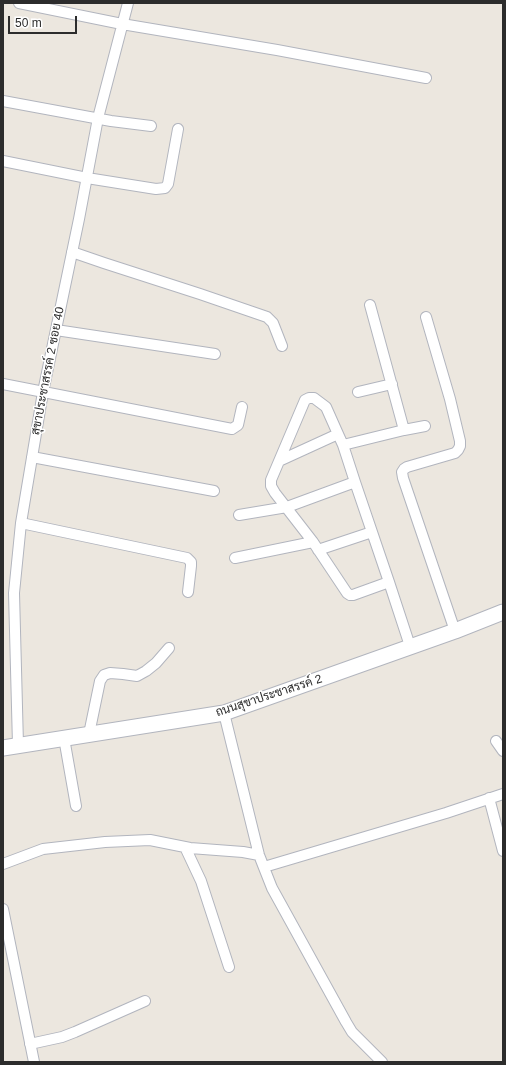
<!DOCTYPE html>
<meta charset="utf-8">
<style>
body{margin:0}
#map{position:relative;width:506px;height:1065px;overflow:hidden;background:#ece7df;font-family:Arial,sans-serif}
canvas{display:block}
.frame{position:absolute;inset:0;border:4px solid #2c2c2c;pointer-events:none}
.scale{position:absolute;left:8px;top:16px;width:69px;height:18px;box-sizing:border-box;border:2px solid #2c2c2c;border-top:0;padding-left:5px;font-size:12px;line-height:14px;white-space:nowrap;color:#2c2c2c;-webkit-text-stroke:3px #fff;paint-order:stroke}
</style>
<div id="map">
<canvas width="506" height="1065"></canvas>
<div class="frame"></div>
<div class="scale">50 m</div>
</div>
<script>
const c = document.querySelector('canvas').getContext('2d');
c.lineJoin = 'round';
function shape(rows) {
  const path = new Path2D();
  for (const r of rows) {
    path.moveTo(r[0], r[1]);
    for (let i = 2; i < r.length; i += 2) path.lineTo(r[i], r[i + 1]);
  }
  return path;
}
function strokePath(path, color, width, dash) {
  c.strokeStyle = color;
  c.lineWidth = width;
  c.lineCap = dash ? 'butt' : 'round';
  c.setLineDash(dash || []);
  c.stroke(path);
}
function drawText(font, color, halo, rows, align = 'center') {
  c.font = font + ' Arial,Sarabun,sans-serif';
  c.lineWidth = 3;
  c.setLineDash([]);
  c.textBaseline = 'middle';
  c.strokeStyle = halo;
  c.fillStyle = color;
  for (const [text, x, y, turn = 0] of rows) {
    c.save();
    c.translate(x, y);
    c.rotate((+turn || 0) * Math.PI / 180);
    c.textAlign = isNaN(turn) ? turn : align;
    if (halo) c.strokeText(text, 0, 0);
    c.fillText(text, 0, 0);
    c.restore();
  }
}
const street = shape([
 [19,3,122,24,277,50,426,78],
 [3,101,111,121,151,126],
 [3,161,87,178,156,189,165,188,168,184,178,129],
 [72,252,104,263,200,294,267,317,273,323,282,346],
 [370,305,404,430],
 [426,317,450,399,460,441,460,446,458,450,455,453,407,467,404,469,402,472,403,478,455,631],
 [56,330,215,354],
 [3,384,232,429,238,425,242,407],
 [358,392,392,384],
 [343,445,404,430,425,426],
 [32,457,214,491],
 [279,461,338,434],
 [239,515,287,507,355,482],
 [21,523,187,558,191,562,191,566,188,592],
 [318,550,372,532],
 [235,558,313,542],
 [389,582,353,595,350,595,347,593,313,542,275,493,271,486,271,480,305,400,309,398,314,398,326,407,338,434,343,445,355,482,389,582,410,646],
 [224,713,259,855,272,888,346,1022,352,1032,382,1062],
 [89,734,100,681,104,675,110,673,123,674,137,676,146,671,156,663,169,648],
 [64,738,76,806],
 [496,741,503,751],
 [18,745,14,593,21,523,43,392,79,219,98,118,128,3],
 [489,798,503,851],
 [185,847,201,881,229,967],
 [3,864,43,849,105,842,150,840,190,848,243,852,259,855],
 [264,867,446,813,503,794],
 [3,909,34,1062],
 [30,1044,62,1037,75,1032,145,1001]
]);
const secondary = shape([
 [3,748,224,713,455,631,503,612]
]);
strokePath(street, '#b2b5be', 12);
strokePath(secondary, '#b2b5be', 17);
strokePath(street, '#fff', 10);
strokePath(secondary, '#fff', 15);
drawText('12px', '#2c2c2c', '#fff', [
 ["สุขาประชาสรรค์ 2 ซอย 40",48,371,-79],
 ["ถนนสุขาประชาสรรค์ 2",269,696,-18]
]);
</script>
